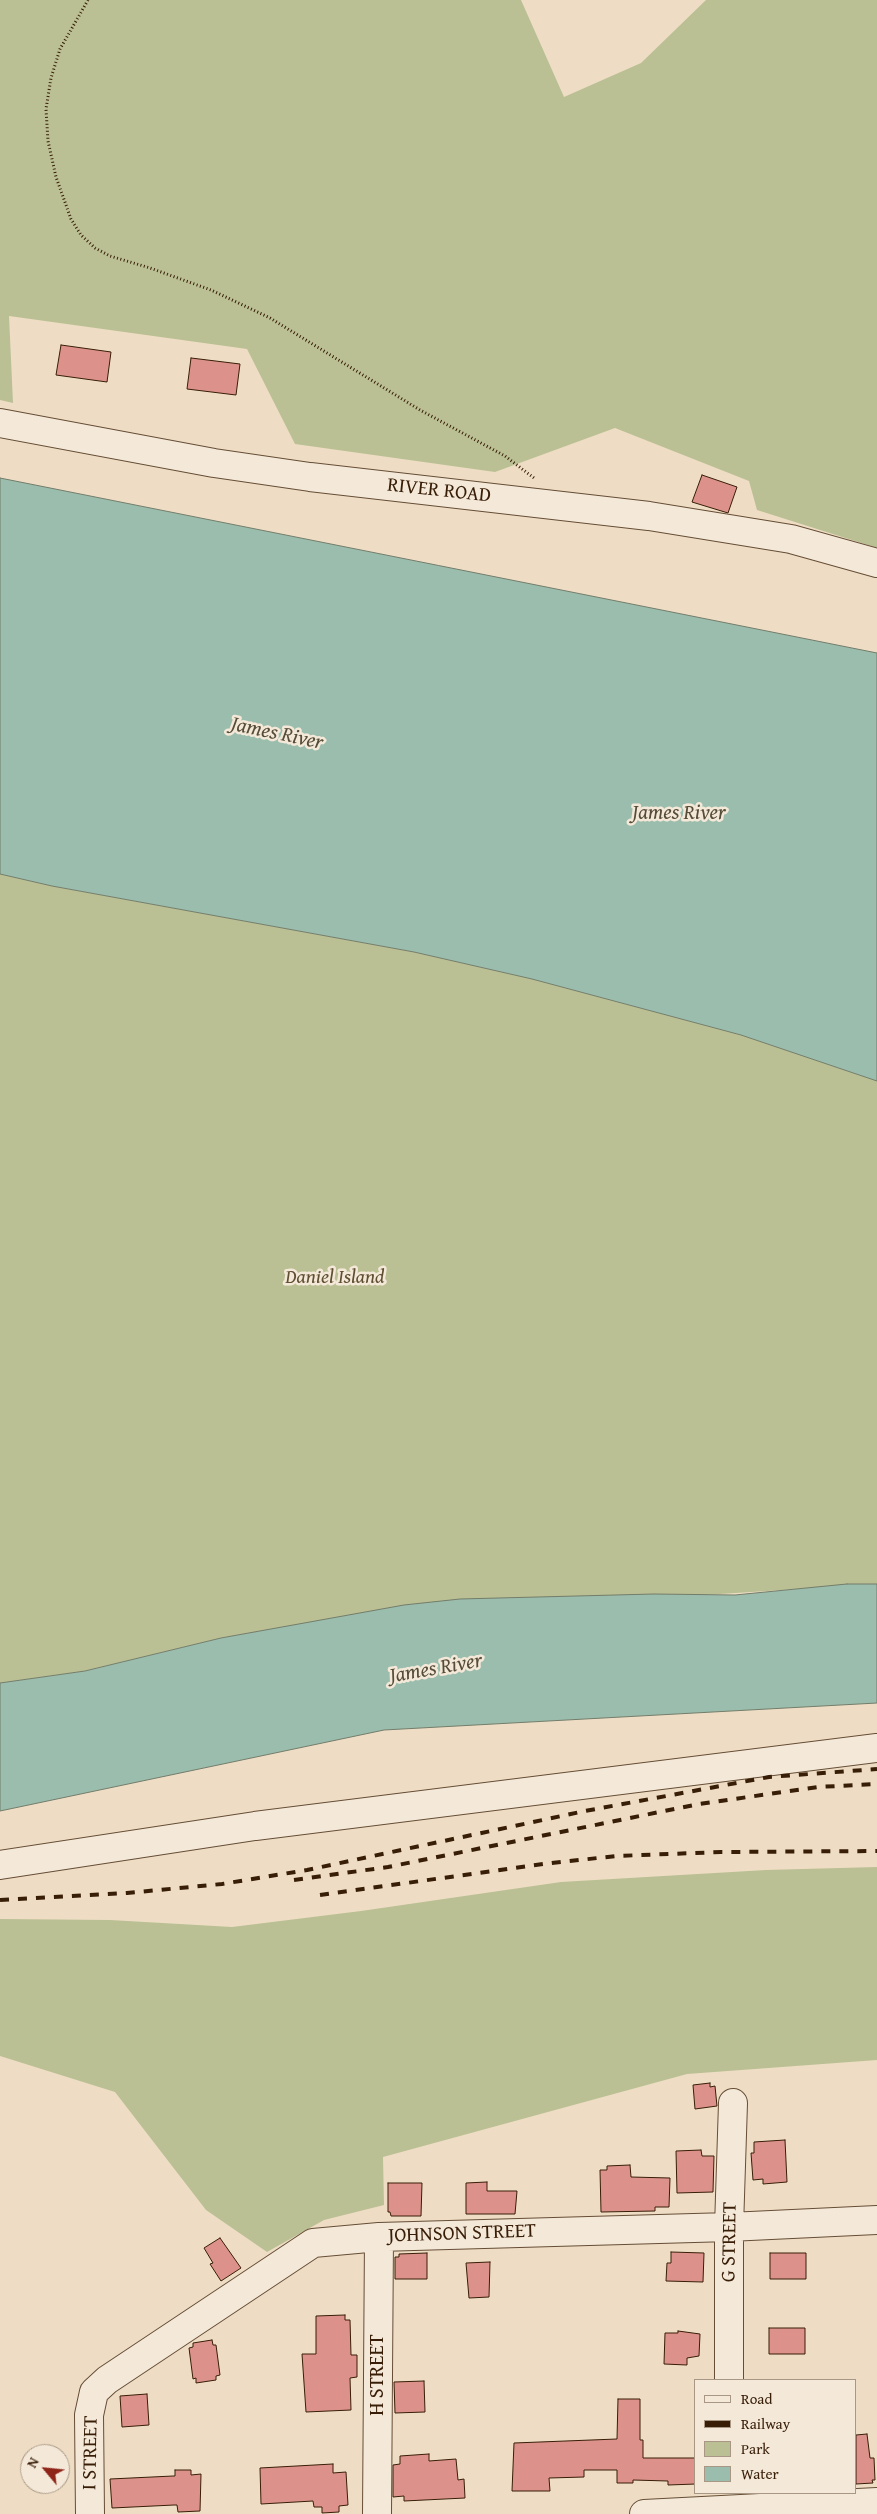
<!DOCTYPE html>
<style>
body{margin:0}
#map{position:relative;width:877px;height:2514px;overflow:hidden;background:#eeddc4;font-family:"Gentium Book Plus",serif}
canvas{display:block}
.legend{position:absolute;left:694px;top:2379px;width:162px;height:115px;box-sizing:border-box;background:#f4e9d9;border:1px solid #a99785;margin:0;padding:6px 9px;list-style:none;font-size:15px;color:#381d07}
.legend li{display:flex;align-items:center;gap:10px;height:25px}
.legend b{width:25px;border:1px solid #a99785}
.north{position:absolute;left:20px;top:2444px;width:50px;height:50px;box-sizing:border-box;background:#f4e9d9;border:1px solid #a99785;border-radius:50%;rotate:298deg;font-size:14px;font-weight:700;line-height:20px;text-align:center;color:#381d07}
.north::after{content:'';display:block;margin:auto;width:18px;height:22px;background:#8f2418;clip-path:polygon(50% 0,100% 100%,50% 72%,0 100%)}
</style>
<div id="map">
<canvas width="877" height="2514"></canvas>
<ul class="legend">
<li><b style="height:6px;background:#f4e9d9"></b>Road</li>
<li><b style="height:6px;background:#381d07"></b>Railway</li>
<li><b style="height:14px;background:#bac093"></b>Park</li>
<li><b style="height:14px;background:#9bbdad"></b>Water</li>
</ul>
<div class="north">N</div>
</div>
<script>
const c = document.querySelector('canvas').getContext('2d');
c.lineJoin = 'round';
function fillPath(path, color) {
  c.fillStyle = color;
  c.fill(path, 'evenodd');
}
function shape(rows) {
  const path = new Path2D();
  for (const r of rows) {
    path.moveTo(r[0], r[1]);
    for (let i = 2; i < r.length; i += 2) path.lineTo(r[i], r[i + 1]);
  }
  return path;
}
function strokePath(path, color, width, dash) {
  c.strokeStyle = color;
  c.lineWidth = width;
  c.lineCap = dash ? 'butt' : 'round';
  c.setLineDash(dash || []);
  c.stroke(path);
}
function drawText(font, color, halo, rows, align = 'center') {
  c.font = font + ' "Gentium Book Plus",serif';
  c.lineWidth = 5;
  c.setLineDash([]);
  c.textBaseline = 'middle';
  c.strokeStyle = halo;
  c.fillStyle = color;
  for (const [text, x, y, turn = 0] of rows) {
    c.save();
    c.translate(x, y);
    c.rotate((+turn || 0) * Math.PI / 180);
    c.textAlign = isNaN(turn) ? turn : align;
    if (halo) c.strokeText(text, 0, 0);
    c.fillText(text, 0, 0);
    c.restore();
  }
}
fillPath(shape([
 [0,0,521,0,564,97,641,63,706,0,877,0,877,548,757,510,749,481,615,428,495,472,295,444,247,349,9,316,13,403,0,400],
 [0,874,52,886,414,952,532,979,741,1035,877,1081,877,1584,343,1618,221,1638,85,1671,0,1683],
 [877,1867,877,2060,687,2074,383,2157,384,2205,324,2220,267,2252,206,2210,115,2092,0,2056,0,1919,110,1920,232,1927,361,1911,561,1882,766,1870]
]), '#bac093');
const water = shape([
 [0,478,877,653,877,1081,741,1035,532,979,414,952,52,886,0,874,0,478],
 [847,1584,877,1584,877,1703,384,1730,0,1811,0,1683,85,1671,221,1638,404,1605,460,1599,654,1594,735,1595,847,1584]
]);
fillPath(water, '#9bbdad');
strokePath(water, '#737d6b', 1);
const building = shape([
 [61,345,111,352,107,382,56,375,61,345],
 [191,358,240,364,236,395,187,389,191,358],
 [702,475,737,487,728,513,692,502,702,475],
 [710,2083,710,2087,715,2086,717,2106,695,2109,693,2085,710,2083],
 [785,2140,787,2182,763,2184,763,2179,753,2180,751,2153,754,2153,754,2142,785,2140],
 [701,2150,702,2156,714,2156,713,2192,677,2193,676,2151,701,2150],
 [630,2165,631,2177,670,2178,669,2207,655,2207,655,2211,601,2212,600,2170,607,2170,607,2166,630,2165],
 [487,2182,487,2191,517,2191,515,2214,466,2214,466,2183,487,2182],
 [388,2183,422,2183,421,2216,391,2216,390,2212,388,2212,388,2183],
 [220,2238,241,2268,221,2281,210,2264,213,2263,204,2248,220,2238],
 [671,2252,704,2253,703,2282,666,2281,667,2263,671,2263,671,2252],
 [427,2253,427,2279,395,2279,395,2257,399,2257,399,2254,427,2253],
 [770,2253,806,2253,806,2279,770,2279,770,2253],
 [490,2262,489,2297,469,2298,466,2263,490,2262],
 [345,2315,345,2320,350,2320,351,2355,357,2355,357,2377,350,2378,351,2410,306,2412,302,2354,316,2354,316,2316,345,2315],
 [769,2328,805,2328,805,2354,769,2354,769,2328],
 [678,2331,700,2334,699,2356,687,2358,687,2365,664,2364,665,2333,678,2333,678,2331],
 [212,2340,213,2345,216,2345,220,2375,216,2376,216,2380,196,2383,196,2378,193,2379,189,2348,193,2347,193,2343,212,2340],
 [424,2381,425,2412,395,2413,394,2382,424,2381],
 [147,2394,149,2425,122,2427,120,2396,147,2394],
 [618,2399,640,2399,640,2440,643,2440,643,2458,696,2458,696,2484,668,2485,668,2481,633,2480,633,2483,617,2483,617,2470,584,2470,584,2477,549,2478,550,2491,512,2491,514,2443,617,2439,618,2399],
 [867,2434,870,2458,874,2458,875,2480,872,2480,873,2483,856,2484,856,2435,867,2434],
 [429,2454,429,2461,456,2459,458,2480,464,2479,465,2498,404,2501,404,2496,393,2497,393,2465,400,2464,400,2456,429,2454],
 [333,2464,333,2473,346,2472,348,2505,339,2506,339,2512,322,2513,322,2507,314,2507,313,2501,261,2504,260,2468,333,2464],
 [175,2470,191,2470,191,2475,201,2474,200,2511,178,2512,177,2505,174,2505,112,2508,110,2479,173,2476,175,2476,175,2470]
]);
fillPath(building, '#dc928b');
strokePath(building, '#381d07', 1);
const minor = shape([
 [0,423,214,463,310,477,649,516,791,539,877,563],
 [0,1865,255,1826,877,1748],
 [729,2380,729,2227,733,2103],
 [90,2514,89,2415,94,2392,107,2380,313,2243,379,2237,729,2227,877,2220],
 [377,2514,379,2237],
 [644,2514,877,2502]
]);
strokePath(minor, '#664d36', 30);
strokePath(shape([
 [88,0,60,49,51,78,46,109,48,141,56,177,71,219,81,235,95,248,110,256,150,268,211,290,270,318,420,410,505,456,534,478]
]), '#381d07', 3, [1, 2.5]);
strokePath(minor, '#f4e9d9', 28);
strokePath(shape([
 [294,1880,388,1867,699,1804,818,1787,877,1784],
 [320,1895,543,1864,616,1856,721,1852,877,1851],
 [0,1900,127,1893,222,1884,307,1870,585,1811,769,1777,877,1769]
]), '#381d07', 4, [9, 9]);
drawText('20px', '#381d07', '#f4e9d9', [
 ["RIVER ROAD",439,491,6],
 ["JOHNSON STREET",462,2234,-2],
 ["G STREET",730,2242,-89],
 ["H STREET",378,2375,-90],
 ["I STREET",91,2453,-89]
]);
drawText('italic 20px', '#5f4e31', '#f4e9d9', [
 ["Daniel Island",335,1278]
]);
drawText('italic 21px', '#564d39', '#f4e9d9', [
 ["James River",277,734,12],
 ["James River",679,814],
 ["James River",436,1669,-10]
]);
</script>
